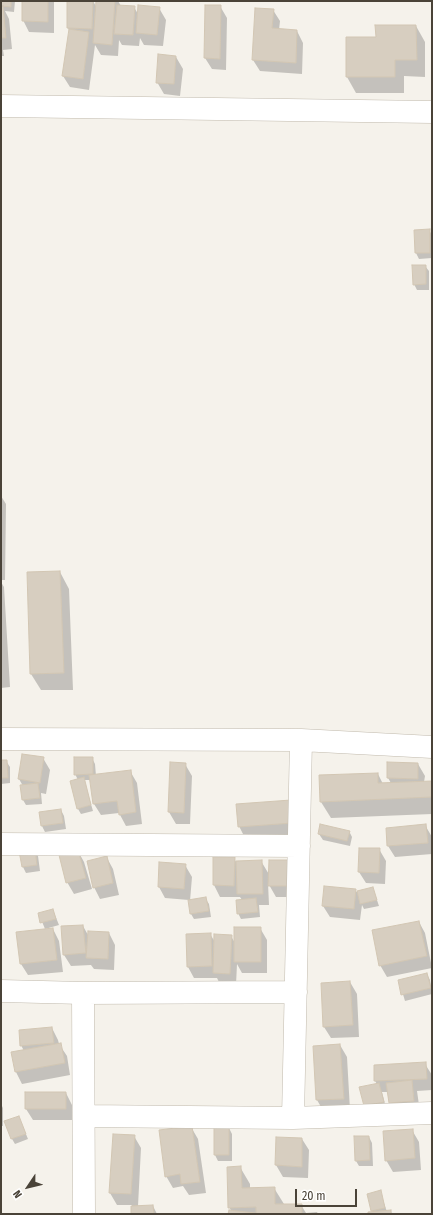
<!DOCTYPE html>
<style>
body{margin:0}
#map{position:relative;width:433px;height:1215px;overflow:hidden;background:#f5f2eb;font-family:"Fira Sans Condensed",sans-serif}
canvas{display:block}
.frame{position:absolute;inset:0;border:2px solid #4a4338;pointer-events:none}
.north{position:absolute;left:8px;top:1167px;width:40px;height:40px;-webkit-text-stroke:3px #fff;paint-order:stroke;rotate:235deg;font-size:11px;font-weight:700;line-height:16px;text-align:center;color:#4a4338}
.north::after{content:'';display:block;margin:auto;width:14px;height:18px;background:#4a4338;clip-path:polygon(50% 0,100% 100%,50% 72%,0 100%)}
.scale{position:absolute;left:295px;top:1189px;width:62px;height:18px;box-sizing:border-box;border:2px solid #4a4338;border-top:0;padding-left:5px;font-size:12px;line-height:14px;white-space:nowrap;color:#4a4338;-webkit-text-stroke:3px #fff;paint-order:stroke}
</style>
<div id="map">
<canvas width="433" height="1215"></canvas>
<div class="frame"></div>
<div class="north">N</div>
<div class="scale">20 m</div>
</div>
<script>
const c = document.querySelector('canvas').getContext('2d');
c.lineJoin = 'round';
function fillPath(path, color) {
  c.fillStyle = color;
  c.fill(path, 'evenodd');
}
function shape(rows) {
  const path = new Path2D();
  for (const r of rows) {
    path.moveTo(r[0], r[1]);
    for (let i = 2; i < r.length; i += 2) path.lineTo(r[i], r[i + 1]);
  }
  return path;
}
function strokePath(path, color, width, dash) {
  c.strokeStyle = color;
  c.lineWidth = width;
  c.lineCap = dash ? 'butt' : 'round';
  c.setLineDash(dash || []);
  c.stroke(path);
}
fillPath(shape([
 [1,1,15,1,14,12,5,11,9,19,12,49,3,50,4,56,1,56],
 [23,1,54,1,54,33,29,32,23,20],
 [68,1,93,1,97,8,97,1,118,1,121,6,134,7,138,14,159,8,166,20,163,46,144,45,140,38,139,46,122,45,119,40,118,56,101,55,95,45,89,90,70,87,63,76,70,31,68,28],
 [220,6,227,18,226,70,212,69,205,58],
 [273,10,280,21,279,30,297,31,303,43,302,74,260,71,253,60],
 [416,26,425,42,425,77,404,76,404,93,356,93,347,77,377,38],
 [176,57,183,69,180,96,164,94,157,82],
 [429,230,432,235,432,258,419,259,416,253],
 [425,266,429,271,429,290,417,290,414,284],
 [1,496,6,504,5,580,1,580],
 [60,572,69,589,73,690,41,690,31,674,28,573],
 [1,582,4,587,10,687,1,688],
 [23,755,43,758,50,770,46,794,41,793,42,804,26,805,23,800,23,786,19,779],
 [92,758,95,764,96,776,130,771,137,783,142,824,126,826,119,813,101,815,94,804,91,780,84,780,93,811,81,814,78,809,78,780,75,774],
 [1,761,6,761,10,767,10,783,1,784],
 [185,764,192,776,190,824,176,824,169,812],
 [418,764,425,776,424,782,432,782,432,814,331,818,321,802,378,774,383,784,391,783,388,778],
 [290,801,299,834,245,838,239,826],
 [61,810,64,816,66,829,45,832,42,826,40,813],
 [425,825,432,837,432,854,395,857,388,846],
 [349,831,352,837,350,846,323,840,319,834],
 [379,849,386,861,385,884,366,883,359,872],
 [34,850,38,856,40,871,26,873,23,867,20,852],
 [78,851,84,862,92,889,74,894,67,882],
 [107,858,113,869,119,895,100,899,94,887],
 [214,858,234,858,236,862,261,861,270,876,270,861,298,897,276,897,268,883,269,905,259,905,260,917,241,919,238,913,242,900,240,897,220,897,214,885],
 [185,865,192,877,190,901,205,898,209,904,211,917,194,919,191,914,189,900,165,898,159,887],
 [373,888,379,906,364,909,362,905,360,920,330,917,323,906,355,890,356,892],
 [53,910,59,925,45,929,39,914],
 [419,922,425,933,432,968,387,977,380,965],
 [83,926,88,935,109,933,115,945,114,970,94,969,91,965,71,966,64,955],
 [260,928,267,940,267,973,242,973,237,964,236,985,220,984,217,978,194,978,188,967,210,934,215,942,231,936,235,943],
 [53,929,59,941,63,972,28,975,21,964],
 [427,974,430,980,432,994,405,1001,399,981],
 [350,982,357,994,359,1037,331,1038,324,1027],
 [52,1028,58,1040,59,1044,67,1056,70,1075,22,1084,16,1072,12,1053,24,1051,21,1045],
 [340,1045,347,1057,350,1110,324,1112,317,1100,314,1047],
 [425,1064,432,1075,432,1090,417,1091,420,1112,396,1115,389,1103,388,1092,382,1092,386,1108,368,1112,377,1084,375,1081],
 [66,1093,72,1105,72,1120,33,1120,26,1109],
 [1,1104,3,1108,3,1126,1,1126],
 [19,1117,28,1139,15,1144,12,1139],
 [191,1127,198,1139,206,1193,189,1195,183,1186,173,1188,166,1176],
 [215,1128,229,1128,232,1134,232,1161,218,1161,215,1155],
 [412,1130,419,1142,421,1170,393,1172,386,1160],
 [134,1136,141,1148,138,1206,153,1206,157,1214,132,1214,132,1205,117,1205,110,1193],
 [369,1137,372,1143,373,1166,359,1166,356,1161],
 [277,1138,302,1139,309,1150,308,1178,283,1177,276,1165],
 [240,1167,250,1184,250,1188,274,1188,284,1204,301,1205,306,1213,317,1212,318,1214,229,1214,232,1212,229,1207],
 [380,1191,387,1212,391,1211,392,1214,369,1214,373,1213,372,1211]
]), '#0003');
const building = shape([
 [1,1,11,1,11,7,1,6,1,1],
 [22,1,48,1,48,22,22,21,22,1],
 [67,1,93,1,92,29,67,28,67,1],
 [96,1,115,1,112,45,93,43,96,1],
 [117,5,135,6,133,35,114,34,117,5],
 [138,5,160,7,157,35,136,33,138,5],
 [205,5,221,5,220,59,204,58,205,5],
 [3,6,6,38,1,38,1,7,3,6],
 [255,8,274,9,272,28,297,30,296,63,252,60,255,8],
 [375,25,416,25,417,60,395,60,395,77,346,77,346,37,376,37,375,25],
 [69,29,89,32,83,79,62,76,69,29],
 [158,54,176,56,174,84,156,83,158,54],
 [430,229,430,253,415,253,414,230,430,229],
 [412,265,426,265,426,284,413,285,412,265],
 [60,571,64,673,30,674,27,572,60,571],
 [22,754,44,757,40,783,18,779,22,754],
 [74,757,93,757,93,774,74,775,74,757],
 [1,760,7,760,8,778,1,778,1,760],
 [170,762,186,763,184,813,168,812,170,762],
 [387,762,418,763,418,779,387,778,387,762],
 [131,770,136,812,119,815,117,801,93,804,89,775,131,770],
 [378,773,378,783,432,781,432,797,320,802,319,775,378,773],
 [84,777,91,805,77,809,70,781,84,777],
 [38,783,40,798,22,800,20,785,38,783],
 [291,800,293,823,238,827,236,804,291,800],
 [61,809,63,823,41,826,39,812,61,809],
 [320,824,350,831,347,841,318,834,320,824],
 [426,824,428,843,387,846,386,828,426,824],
 [359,848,380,848,379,873,358,872,359,848],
 [35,849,37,865,22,867,19,851,35,849],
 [78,850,86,878,66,883,59,855,78,850],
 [107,856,113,883,93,888,87,861,107,856],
 [213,857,235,857,234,886,213,885,213,857],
 [262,860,263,894,237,894,236,861,262,860],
 [269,860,293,860,292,886,268,886,269,860],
 [159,862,186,864,184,889,158,887,159,862],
 [324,886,356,889,354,909,322,906,324,886],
 [373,887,377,900,360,904,357,891,373,887],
 [206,897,209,911,190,914,188,900,206,897],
 [256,898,258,912,237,914,236,900,256,898],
 [53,909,56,919,40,923,38,913,53,909],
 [419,921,427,956,379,966,372,930,419,921],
 [83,925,86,953,63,955,61,926,83,925],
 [234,927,261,927,261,962,234,962,234,927],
 [53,928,57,960,20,964,16,932,53,928],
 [88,931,109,932,108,959,86,958,88,931],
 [211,933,212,966,187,967,186,934,211,933],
 [214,934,232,935,230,974,213,973,214,934],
 [427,973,431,988,401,995,398,980,427,973],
 [350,981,353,1025,323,1027,321,983,350,981],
 [52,1027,54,1043,20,1046,19,1030,52,1027],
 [61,1043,65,1063,15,1072,11,1052,61,1043],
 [340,1044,344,1099,316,1100,313,1046,340,1044],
 [426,1062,427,1079,374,1081,374,1065,426,1062],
 [412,1080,414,1101,389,1103,386,1083,412,1080],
 [379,1083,384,1102,364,1106,359,1087,379,1083],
 [25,1092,66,1092,66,1109,25,1109,25,1092],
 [19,1116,26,1134,11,1139,4,1121,19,1116],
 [192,1126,200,1182,181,1184,180,1174,165,1177,159,1130,192,1126],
 [214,1127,229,1127,229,1155,214,1155,214,1127],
 [413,1129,415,1158,385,1161,383,1131,413,1129],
 [113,1134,135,1135,131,1194,109,1193,113,1134],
 [354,1136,369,1136,370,1160,355,1161,354,1136],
 [276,1137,302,1138,302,1167,275,1165,276,1137],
 [241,1166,242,1188,275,1187,275,1204,302,1204,302,1214,256,1214,256,1207,228,1208,227,1167,241,1166],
 [381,1190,385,1208,371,1211,367,1194,381,1190],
 [153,1205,154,1214,131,1214,131,1206,153,1205],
 [229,1210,255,1213,255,1214,228,1214,229,1210],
 [391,1210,391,1214,368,1214,368,1212,391,1210]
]);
fillPath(building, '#d7cec0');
strokePath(building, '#d2c6b3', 1);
const minor = shape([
 [1,106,432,112],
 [1,739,301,740,432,747],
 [1,844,299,846],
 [1,991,83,993,84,1214],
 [83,993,296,992],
 [84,1116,293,1118,432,1113],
 [293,1118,301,740]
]);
strokePath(minor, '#c1baad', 23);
strokePath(minor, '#fff', 22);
</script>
